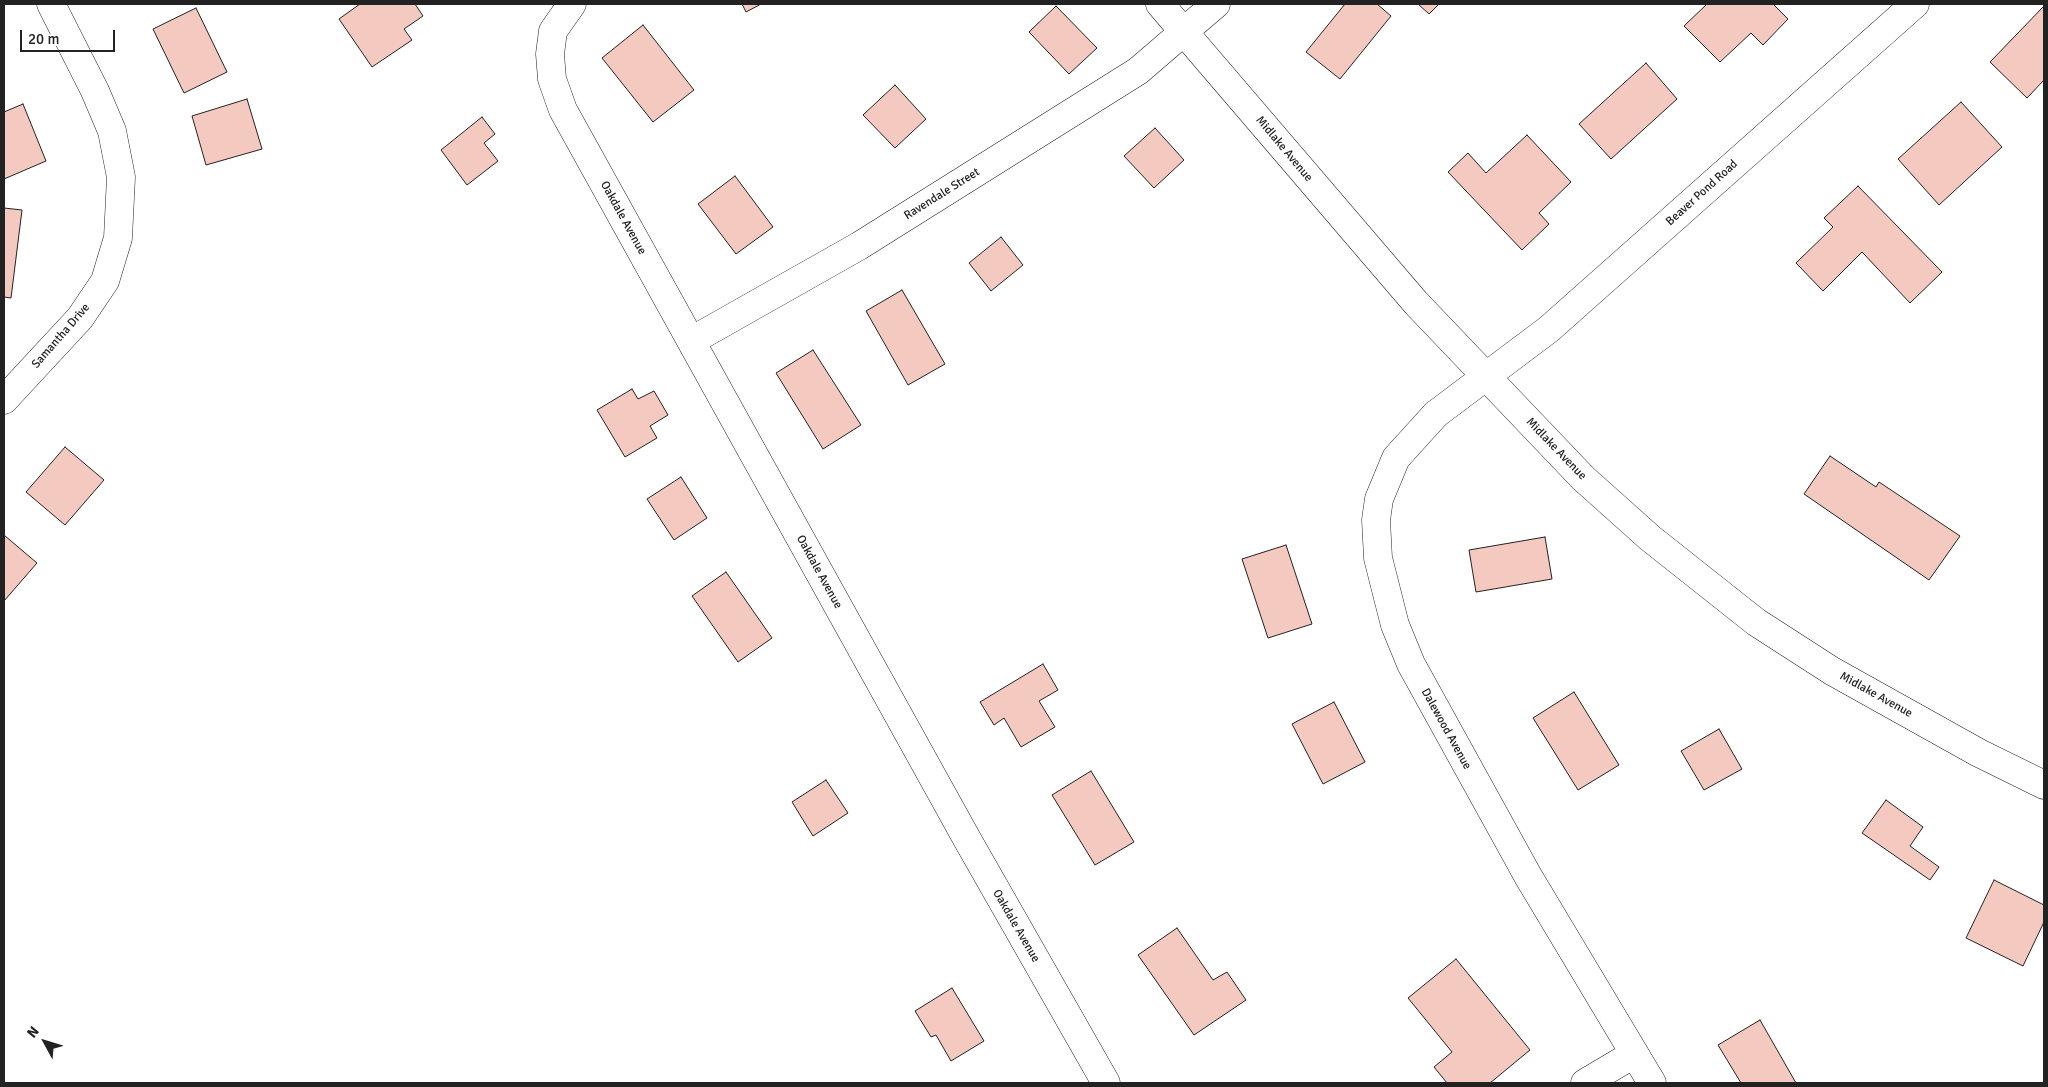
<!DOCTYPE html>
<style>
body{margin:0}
#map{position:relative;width:2048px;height:1087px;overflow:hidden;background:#fff;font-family:Signika,sans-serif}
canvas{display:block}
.frame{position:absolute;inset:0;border:5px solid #222;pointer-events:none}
.north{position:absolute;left:20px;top:1017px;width:50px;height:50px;-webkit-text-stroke:4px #fff;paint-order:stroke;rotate:309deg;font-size:14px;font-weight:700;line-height:20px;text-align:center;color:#222}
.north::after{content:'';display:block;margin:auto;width:18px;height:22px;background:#222;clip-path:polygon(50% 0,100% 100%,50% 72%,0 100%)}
.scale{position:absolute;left:20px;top:30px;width:95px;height:22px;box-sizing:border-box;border:2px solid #222;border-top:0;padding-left:6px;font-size:15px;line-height:18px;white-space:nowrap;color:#222;-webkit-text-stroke:4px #fff;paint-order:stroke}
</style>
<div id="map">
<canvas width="2048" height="1087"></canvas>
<div class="frame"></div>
<div class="north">N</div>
<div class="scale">20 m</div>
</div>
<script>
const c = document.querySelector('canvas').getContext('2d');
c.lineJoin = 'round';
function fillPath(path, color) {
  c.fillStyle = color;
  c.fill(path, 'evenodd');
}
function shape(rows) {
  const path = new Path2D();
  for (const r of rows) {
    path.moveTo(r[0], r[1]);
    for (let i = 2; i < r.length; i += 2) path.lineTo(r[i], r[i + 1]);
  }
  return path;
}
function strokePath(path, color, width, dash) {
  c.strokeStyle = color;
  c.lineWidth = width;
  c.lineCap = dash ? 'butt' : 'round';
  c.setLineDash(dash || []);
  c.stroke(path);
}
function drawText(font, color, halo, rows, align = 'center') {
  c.font = font + ' Signika,sans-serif';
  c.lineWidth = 4;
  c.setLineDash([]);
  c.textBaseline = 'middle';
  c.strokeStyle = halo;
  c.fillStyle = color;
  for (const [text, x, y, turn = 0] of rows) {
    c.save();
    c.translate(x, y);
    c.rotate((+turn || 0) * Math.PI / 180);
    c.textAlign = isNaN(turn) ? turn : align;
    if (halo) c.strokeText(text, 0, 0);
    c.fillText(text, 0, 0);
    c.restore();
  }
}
const building = shape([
 [360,4,415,4,423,16,404,29,412,40,372,67,339,19,360,4],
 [742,4,761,4,746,12,742,4],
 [1345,4,1377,4,1391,16,1340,79,1306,52,1345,4],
 [1418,4,1439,4,1429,14,1418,4],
 [1707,4,1773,4,1788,19,1763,45,1751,33,1720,62,1684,26,1707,4],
 [1056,6,1097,48,1069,74,1029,32,1056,6],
 [2044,6,2044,80,2027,98,1990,62,2044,6],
 [196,8,227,72,184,93,153,29,196,8],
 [643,25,694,90,653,122,602,58,643,25],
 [1646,63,1677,99,1611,159,1579,124,1646,63],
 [895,85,926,119,895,148,863,115,895,85],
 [247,99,262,149,206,165,192,116,247,99],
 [1961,102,2002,147,1939,205,1898,159,1961,102],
 [23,104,46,161,4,179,4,112,23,104],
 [482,117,495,134,484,143,498,161,467,185,441,150,482,117],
 [1155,128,1184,160,1154,188,1124,156,1155,128],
 [1527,135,1571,182,1539,213,1549,224,1522,250,1448,172,1468,153,1486,173,1527,135],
 [735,176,773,227,736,254,698,204,735,176],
 [1858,186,1942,272,1910,303,1862,252,1823,291,1796,263,1833,227,1824,218,1858,186],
 [4,208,22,210,11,298,4,297,4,208],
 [1001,237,1023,265,991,291,969,263,1001,237],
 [902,290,945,364,908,385,866,311,902,290],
 [813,350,861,425,823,449,776,373,813,350],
 [632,389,638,399,654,391,668,415,650,426,657,438,625,457,597,410,632,389],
 [65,447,104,480,65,525,26,492,65,447],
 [1830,456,1876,487,1879,482,1960,536,1929,580,1804,494,1830,456],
 [681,477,707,518,674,540,647,499,681,477],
 [4,535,37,563,4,601,4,535],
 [1545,537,1552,579,1476,592,1469,550,1545,537],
 [1286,545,1312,624,1268,638,1242,559,1286,545],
 [726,572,772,638,738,662,692,596,726,572],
 [1043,664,1058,690,1039,701,1055,727,1021,747,1004,718,994,725,980,702,1043,664],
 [1574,692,1619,765,1578,790,1533,718,1574,692],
 [1334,702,1365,762,1323,784,1292,724,1334,702],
 [1719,729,1742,769,1704,790,1681,751,1719,729],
 [1091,771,1134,842,1095,865,1052,795,1091,771],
 [826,780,848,813,813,836,792,802,826,780],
 [1886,800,1923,827,1910,846,1939,867,1930,880,1862,833,1886,800],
 [1994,880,2044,905,2044,922,2023,966,1966,938,1994,880],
 [1177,928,1213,980,1227,972,1246,1000,1194,1035,1138,955,1177,928],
 [1456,959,1530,1050,1490,1083,1447,1083,1434,1067,1452,1052,1408,998,1456,959],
 [952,988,984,1041,951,1061,936,1035,931,1037,915,1011,952,988],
 [1760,1020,1796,1083,1741,1083,1718,1045,1760,1020]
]);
fillPath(building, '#f3c9c0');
strokePath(building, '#222', 1);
const minor = shape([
 [572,4,553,31,550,54,552,79,563,110,967,839,1106,1083],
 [1160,4,1416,303,1583,478,1650,538,1756,622,1832,671,1979,753,2044,785],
 [691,341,859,246,1138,71,1216,4],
 [4,400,80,318,105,281,118,238,121,177,112,131,95,91,51,4],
 [1585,1083,1634,1054],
 [1652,1083,1528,876,1411,664,1395,625,1378,558,1376,520,1379,499,1396,458,1436,414,1549,329,1915,4]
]);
strokePath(minor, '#222', 29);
strokePath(minor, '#fff', 28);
drawText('12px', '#222', '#fff', [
 ["Midlake Avenue",1284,149,50],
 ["Beaver Pond Road",1702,193,-42],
 ["Ravendale Street",942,194,-32],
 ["Oakdale Avenue",623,218,61],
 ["Samantha Drive",61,336,-49],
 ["Midlake Avenue",1556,449,46],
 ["Oakdale Avenue",819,572,61],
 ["Midlake Avenue",1876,695,29],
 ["Dalewood Avenue",1446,729,61],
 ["Oakdale Avenue",1016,926,60]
]);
</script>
